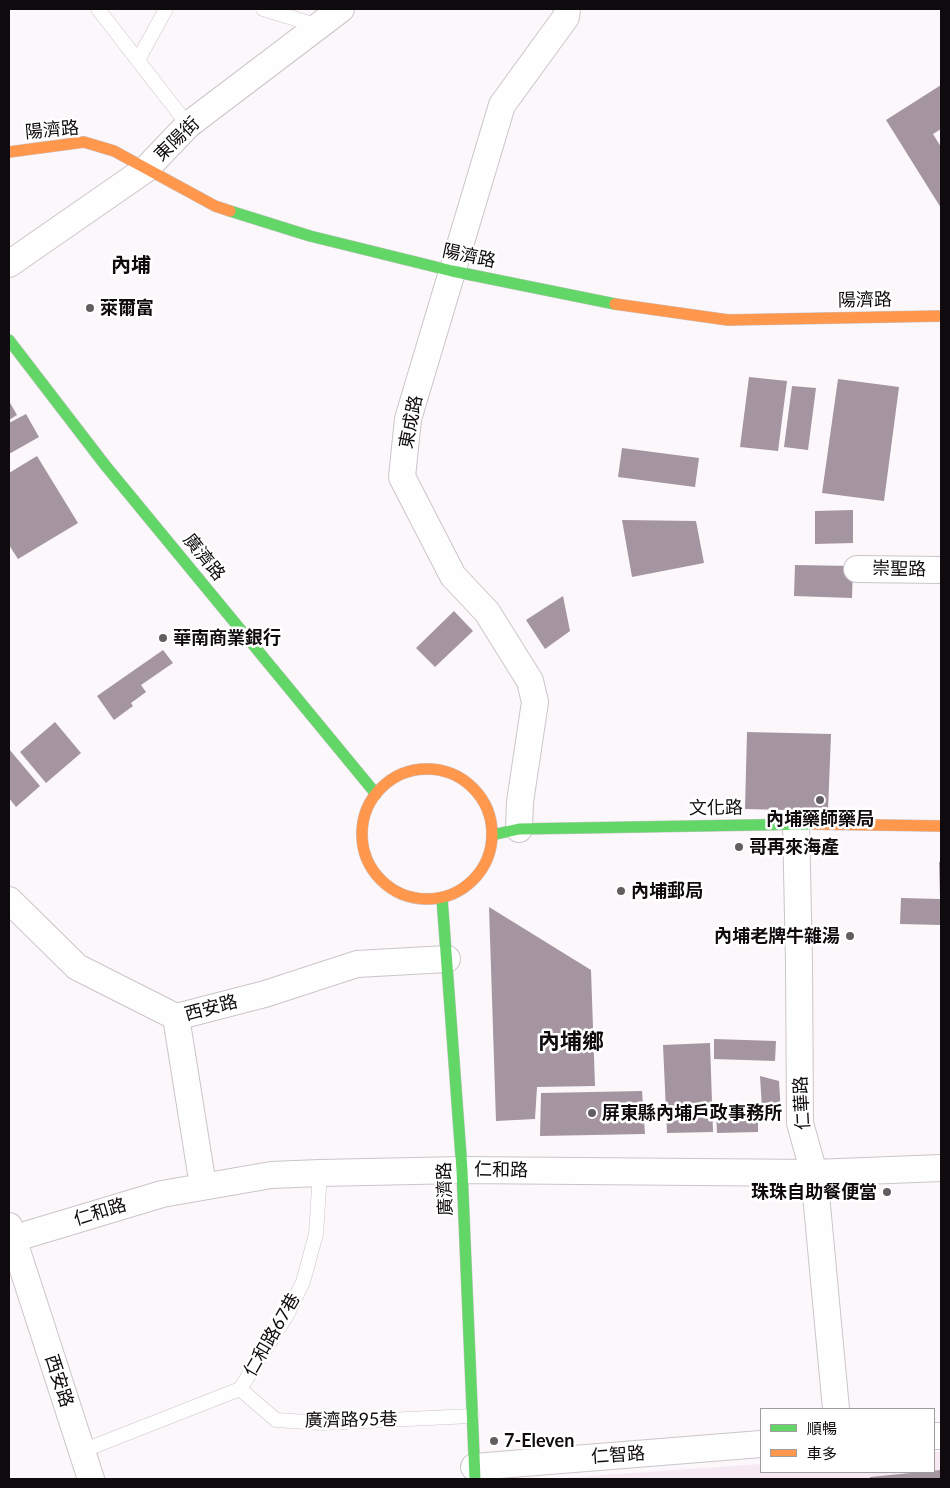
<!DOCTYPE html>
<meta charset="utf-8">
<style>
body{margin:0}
#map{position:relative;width:950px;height:1488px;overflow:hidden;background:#fcf7fb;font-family:Lato,"Noto Sans TC",sans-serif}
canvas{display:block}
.frame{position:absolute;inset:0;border:10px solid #0e0a0d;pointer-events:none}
.legend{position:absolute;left:760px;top:1408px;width:175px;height:65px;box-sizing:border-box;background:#fff;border:1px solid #9f9d9e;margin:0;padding:6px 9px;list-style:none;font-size:15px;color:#0e0a0d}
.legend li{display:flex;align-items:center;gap:10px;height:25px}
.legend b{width:25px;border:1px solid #9f9d9e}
</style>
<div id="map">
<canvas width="950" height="1488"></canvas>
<div class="frame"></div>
<ul class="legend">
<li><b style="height:6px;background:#63d668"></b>順暢</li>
<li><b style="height:6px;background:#ff974d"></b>車多</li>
</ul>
</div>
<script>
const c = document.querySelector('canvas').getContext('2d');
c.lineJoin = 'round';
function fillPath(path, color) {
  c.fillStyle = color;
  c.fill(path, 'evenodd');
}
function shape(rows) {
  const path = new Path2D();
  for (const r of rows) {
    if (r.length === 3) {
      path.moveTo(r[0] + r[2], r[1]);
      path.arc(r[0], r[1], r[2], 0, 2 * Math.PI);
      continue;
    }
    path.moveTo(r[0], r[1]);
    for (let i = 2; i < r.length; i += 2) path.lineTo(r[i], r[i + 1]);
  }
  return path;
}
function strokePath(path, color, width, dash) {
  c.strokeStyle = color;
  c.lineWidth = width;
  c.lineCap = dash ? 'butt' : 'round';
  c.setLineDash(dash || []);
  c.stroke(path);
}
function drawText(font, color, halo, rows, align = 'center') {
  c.font = font + ' Lato,"Noto Sans TC",sans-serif';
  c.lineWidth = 5;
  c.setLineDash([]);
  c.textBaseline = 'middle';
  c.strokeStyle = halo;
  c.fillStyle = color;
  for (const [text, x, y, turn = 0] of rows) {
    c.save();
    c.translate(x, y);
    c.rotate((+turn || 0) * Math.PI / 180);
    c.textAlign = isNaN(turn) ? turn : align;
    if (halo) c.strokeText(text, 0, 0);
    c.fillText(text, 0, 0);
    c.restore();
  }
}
fillPath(shape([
 [934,1452,941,1452,941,1479,547,1479,761,1464,761,1472,934,1472]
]), '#f6e9f3');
fillPath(shape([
 [941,85,941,129,933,134,941,147,941,208,886,120],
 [749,377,787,381,778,451,740,447],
 [838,379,899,387,884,501,822,493],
 [792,386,816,388,808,450,784,447],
 [9,401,17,415,9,420],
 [26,414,39,437,9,454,9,423],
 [622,448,699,458,695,487,618,477],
 [37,456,78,523,18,559,9,545,9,473],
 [853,510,853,543,815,544,815,511],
 [622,520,696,521,704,563,632,577],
 [795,565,853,566,852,598,794,596],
 [563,596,570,631,545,649,526,620],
 [454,611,473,631,435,667,416,648],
 [163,650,173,663,141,685,146,692,131,703,133,706,114,720,97,696],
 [55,722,81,753,46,783,20,752],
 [747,732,831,734,828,811,745,809],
 [9,749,40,786,16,807,9,798],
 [941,861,941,925,900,924,901,898,940,899,939,862],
 [489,907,591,970,595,1086,537,1087,535,1119,496,1121],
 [714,1039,776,1041,775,1061,714,1059],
 [710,1043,713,1132,667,1133,663,1045],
 [760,1076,779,1081,781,1115,762,1109],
 [642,1091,645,1134,540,1136,541,1093],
 [758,1111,758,1132,717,1133,716,1113],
 [941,1470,941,1479,870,1479,870,1477]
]), '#a495a1');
const lane = shape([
 [98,9,188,125],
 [263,9,319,26],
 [138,60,166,9],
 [240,1389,276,1420,322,1423,472,1416],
 [82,1451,240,1389,287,1315,303,1282,316,1234,320,1173]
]);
const street = shape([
 [9,264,146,169,188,125,341,9],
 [857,569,941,570],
 [796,824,799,962,800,1123,814,1173,836,1409],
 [519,829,520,802,535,702,530,681,487,612,453,576,402,477,408,419,502,105,566,17,567,9],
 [9,900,77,967,176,1017,265,994,357,964,447,959],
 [176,1017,203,1186],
 [9,1226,91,1479],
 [9,1240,162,1194,271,1175,320,1173,462,1170,814,1173,941,1168],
 [934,1436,941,1436],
 [474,1467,761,1444]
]);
const fast = shape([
 [230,211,310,236,452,271,615,304],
 [9,340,105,465,376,794],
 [492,835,519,829,812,824],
 [442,898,462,1170,475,1479]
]);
const slow = shape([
 [9,152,84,142,114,151,215,206,230,211],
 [615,304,728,320,941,316],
 [427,834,65],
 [812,824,941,826]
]);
strokePath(lane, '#cac5c9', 15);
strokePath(street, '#cac5c9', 28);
strokePath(fast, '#cac5c9', 12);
strokePath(slow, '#cac5c9', 12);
strokePath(lane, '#fffefe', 14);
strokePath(street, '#fffefe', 26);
strokePath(fast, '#63d668', 11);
strokePath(slow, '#ff974d', 11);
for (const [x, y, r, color] of [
 [90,308,5,"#615d60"],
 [163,638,5,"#615d60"],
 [820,800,5,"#615d60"],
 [739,847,5,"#615d60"],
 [621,891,5,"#615d60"],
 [850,936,5,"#615d60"],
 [592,1113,5,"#615d60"],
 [887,1192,5,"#615d60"],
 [494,1441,5,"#615d60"]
]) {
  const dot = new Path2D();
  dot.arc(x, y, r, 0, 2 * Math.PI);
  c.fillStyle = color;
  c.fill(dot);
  strokePath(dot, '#fff', 2);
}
drawText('18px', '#0e0a0d', '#fff', [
 ["陽濟路",52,130,-5],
 ["東陽街",177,139,-44],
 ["陽濟路",469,256,12],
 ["陽濟路",865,300,-1],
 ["東成路",411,422,-79],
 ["廣濟路",204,557,51],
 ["崇聖路",899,569,1],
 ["文化路",716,808,-1],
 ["西安路",211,1008,-15],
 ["仁華路",802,1103,-93],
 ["仁和路",501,1170,1],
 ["廣濟路",445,1189,-92],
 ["仁和路",100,1212,-17],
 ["仁和路67巷",272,1335,-60],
 ["西安路",59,1381,72],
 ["廣濟路95巷",351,1420,-1],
 ["仁智路",618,1455,-4]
]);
drawText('bold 18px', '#0e0a0d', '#fff', [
 ["萊爾富",100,308],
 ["華南商業銀行",173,638],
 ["內埔藥師藥局",820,819,"center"],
 ["哥再來海產",749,847],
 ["內埔郵局",631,891],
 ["內埔老牌牛雜湯",840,936,"right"],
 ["屏東縣內埔戶政事務所",602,1113],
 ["珠珠自助餐便當",877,1192,"right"],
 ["7-Eleven",504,1441]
], 'left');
drawText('bold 20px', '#0e0a0d', '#fff', [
 ["內埔",131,266]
]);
drawText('bold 22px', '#0e0a0d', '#fff', [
 ["內埔鄉",571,1042]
]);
</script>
